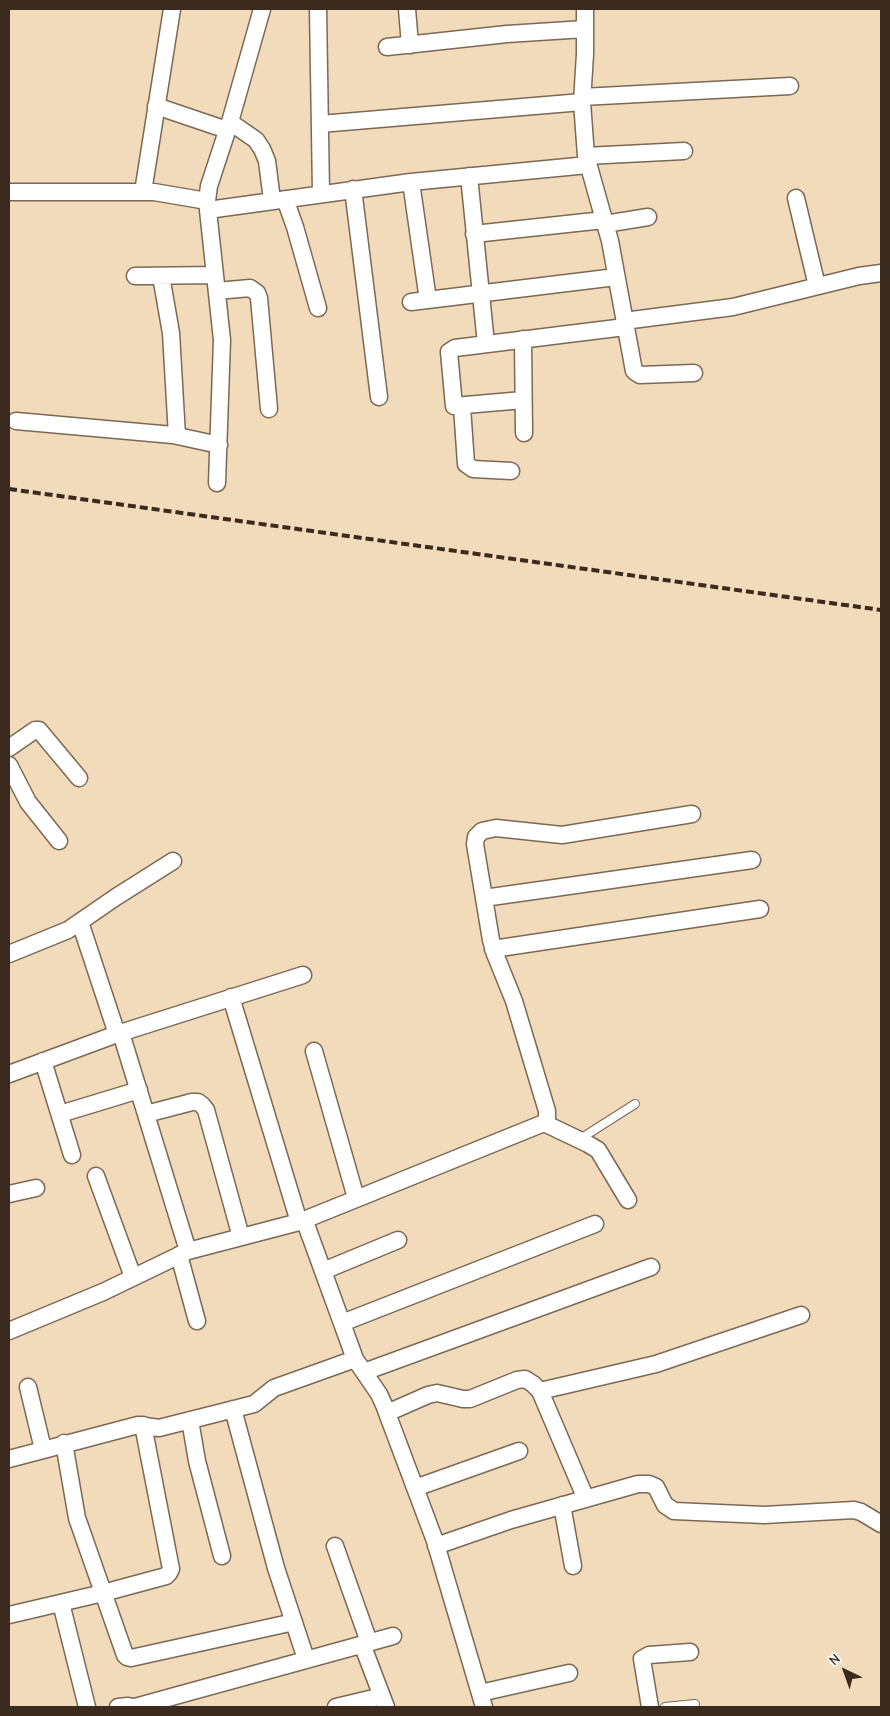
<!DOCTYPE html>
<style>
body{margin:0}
#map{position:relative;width:890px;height:1716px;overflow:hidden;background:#f1dbbb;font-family:"Comic Neue",sans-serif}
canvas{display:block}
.frame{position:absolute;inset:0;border:10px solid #3b2a1e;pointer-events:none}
.north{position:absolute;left:820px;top:1646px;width:50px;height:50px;-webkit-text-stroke:4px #f6f6f2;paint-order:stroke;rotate:318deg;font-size:14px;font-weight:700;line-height:20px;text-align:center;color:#3b2a1e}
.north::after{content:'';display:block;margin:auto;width:18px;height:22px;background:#3b2a1e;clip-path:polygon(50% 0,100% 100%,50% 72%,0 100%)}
</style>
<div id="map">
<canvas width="890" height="1716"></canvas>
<div class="frame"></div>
<div class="north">N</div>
</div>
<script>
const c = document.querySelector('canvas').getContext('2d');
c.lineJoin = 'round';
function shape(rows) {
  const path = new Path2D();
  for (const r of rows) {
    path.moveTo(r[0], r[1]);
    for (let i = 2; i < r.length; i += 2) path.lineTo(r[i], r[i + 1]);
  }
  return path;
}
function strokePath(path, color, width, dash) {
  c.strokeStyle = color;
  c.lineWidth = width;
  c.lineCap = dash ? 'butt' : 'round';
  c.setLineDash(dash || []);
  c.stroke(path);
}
const service = shape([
 [580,1139,635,1104],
 [665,1707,695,1704]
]);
const minor = shape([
 [318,9,321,193],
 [407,9,410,45],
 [585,9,585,54,582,102,586,156,610,241,634,371,640,375,694,373],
 [387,47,507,34,585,29],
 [582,97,790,86],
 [156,106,227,130],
 [230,122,256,140,262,149,267,161,272,200],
 [320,124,582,102],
 [586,156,684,151],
 [469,176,486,344],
 [411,182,428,300],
 [353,189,379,397],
 [9,192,154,192,207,201],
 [143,192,172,9],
 [796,198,817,286],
 [285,199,295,227,318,308],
 [208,210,411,182,588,165],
 [605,224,648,217],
 [474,234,604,220],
 [135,276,215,275],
 [161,276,171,333,177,436],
 [217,291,250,288,257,293,259,298,269,409],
 [411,302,616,277],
 [624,321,733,307,859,276,881,273],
 [523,339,524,433],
 [523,400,454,406,449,352,455,348,625,327],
 [462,407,466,464,473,469,511,471],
 [16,421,173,435,219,445],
 [217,483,222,340,207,201,209,186,230,122,262,9],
 [9,748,35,730,39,730,79,778],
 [9,765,28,802,59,841],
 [484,898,752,860],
 [80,922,117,1034],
 [493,949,760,909],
 [9,954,68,930,116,897,173,861],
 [231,997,299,1222],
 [121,1033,188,1251],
 [314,1051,356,1198],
 [43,1061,72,1155],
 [9,1074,117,1034,303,975],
 [60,1114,139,1090],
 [146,1114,192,1102,198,1102,202,1105,206,1110,241,1237],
 [544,1123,588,1144,598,1150,628,1200],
 [96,1176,133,1277],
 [9,1194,36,1188],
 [304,1219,355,1359,379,1394,384,1405,435,1541,484,1707],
 [179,1255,197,1321],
 [323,1271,398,1240],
 [342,1323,595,1224],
 [9,1331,103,1292,188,1251,299,1222,544,1123,547,1120,547,1111,514,1001,495,954,491,940,475,844,476,837,482,831,496,828,562,835,692,814],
 [364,1372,651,1267],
 [28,1387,43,1449],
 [540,1391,656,1364,801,1315],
 [233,1409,276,1568,306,1659],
 [387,1413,428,1395,437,1393,463,1399,470,1399,517,1380,525,1379,533,1384,540,1391,586,1499],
 [190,1420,197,1461,222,1556],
 [64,1443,77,1518,125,1655,127,1657,131,1658,294,1622],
 [9,1459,138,1425,159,1428,254,1404,274,1388,355,1359],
 [415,1488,519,1451],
 [562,1505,573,1566],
 [335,1546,369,1642],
 [436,1546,511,1520,638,1484,649,1484,656,1487,665,1505,674,1511,764,1515,854,1510,861,1512,881,1524],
 [61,1603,87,1707],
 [9,1615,103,1593,166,1576,169,1573,171,1569,143,1425],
 [362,1644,386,1707],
 [480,1693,569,1673],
 [118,1707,128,1706,132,1707],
 [135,1707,393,1636],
 [336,1707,382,1696],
 [650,1707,642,1659,649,1655,690,1652]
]);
strokePath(service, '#7b6855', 10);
strokePath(minor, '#7b6855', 19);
strokePath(service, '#fff', 8);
strokePath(minor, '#fff', 16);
strokePath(shape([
 [9,489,881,610]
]), '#3b2a1e', 4, [8, 4]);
</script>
